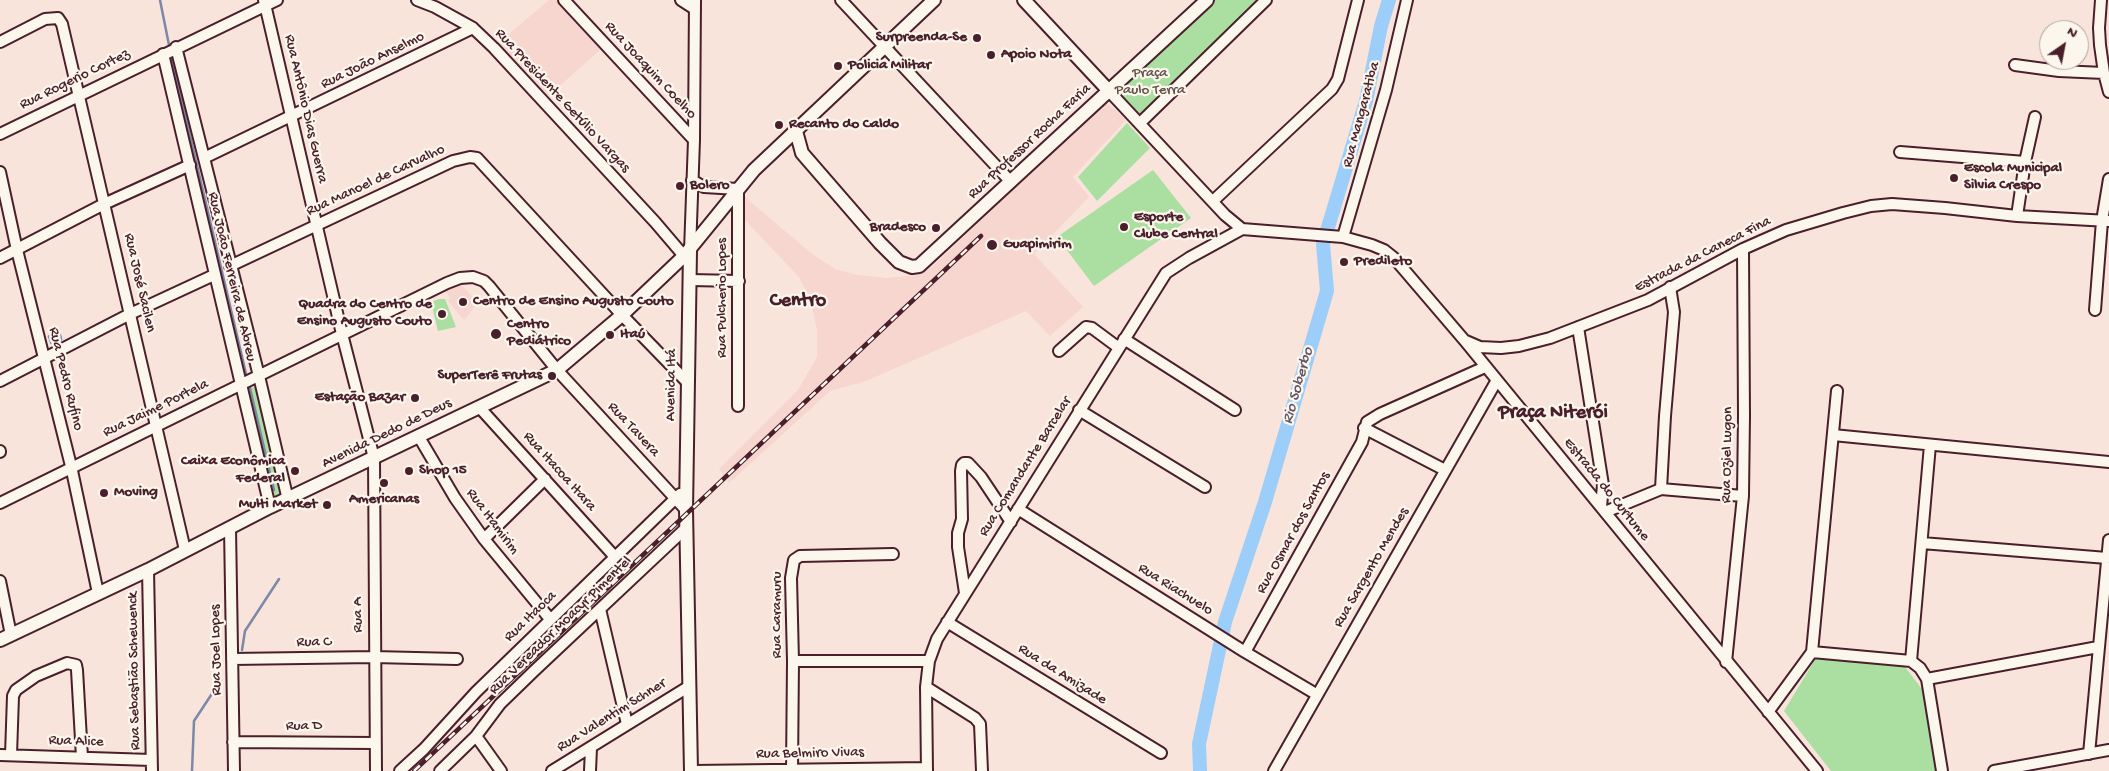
<!DOCTYPE html>
<meta charset="utf-8">
<style>
body{margin:0}
#map{position:relative;width:2109px;height:771px;overflow:hidden;background:#f8e4db;font-family:"Gochi Hand",sans-serif}
canvas{display:block}
.north{position:absolute;left:2039px;top:20px;width:50px;height:50px;box-sizing:border-box;background:#fbf7ec;border:1px solid #b4a19f;border-radius:50%;rotate:33deg;font-size:14px;font-weight:700;line-height:20px;text-align:center;color:#4a1f2b}
.north::after{content:'';display:block;margin:auto;width:18px;height:22px;background:#4a1f2b;clip-path:polygon(50% 0,100% 100%,50% 72%,0 100%)}
</style>
<div id="map">
<canvas width="2109" height="771"></canvas>
<div class="north">N</div>
</div>
<script>
const c = document.querySelector('canvas').getContext('2d');
c.lineJoin = 'round';
function fillPath(path, color) {
  c.fillStyle = color;
  c.fill(path, 'evenodd');
}
function shape(rows) {
  const path = new Path2D();
  for (const r of rows) {
    path.moveTo(r[0], r[1]);
    for (let i = 2; i < r.length; i += 2) path.lineTo(r[i], r[i + 1]);
  }
  return path;
}
function strokePath(path, color, width, dash) {
  c.strokeStyle = color;
  c.lineWidth = width;
  c.lineCap = dash ? 'butt' : 'round';
  c.setLineDash(dash || []);
  c.stroke(path);
}
function drawText(font, color, halo, rows, align = 'center') {
  c.font = font + ' "Gochi Hand",sans-serif';
  c.lineWidth = 4.5;
  c.setLineDash([]);
  c.textBaseline = 'middle';
  c.strokeStyle = halo;
  c.fillStyle = color;
  for (const [text, x, y, turn = 0] of rows) {
    c.save();
    c.translate(x, y);
    c.rotate((+turn || 0) * Math.PI / 180);
    c.textAlign = isNaN(turn) ? turn : align;
    if (halo) c.strokeText(text, 0, 0);
    c.fillText(text, 0, 0);
    c.restore();
  }
}
fillPath(shape([
 [549,0,559,0,601,49,545,99,496,45],
 [1106,102,1126,120,1073,177,1089,197,1034,254,1083,307,1050,336,1026,311,866,381,830,391,729,483,719,469,798,390,817,357,817,330,811,301,799,277,744,219,745,197,812,254,835,269,857,275,887,278,918,275,933,266],
 [460,283,478,303,464,320,448,301,450,298,444,289]
]), '#f6d6cf');
fillPath(shape([
 [1214,0,1261,0,1141,116,1116,90],
 [1127,123,1150,148,1097,201,1078,177],
 [1153,170,1191,218,1094,286,1057,237],
 [439,299,445,299,456,327,438,331,431,302],
 [258,386,282,494,272,497,245,389],
 [1816,658,1905,667,1922,689,1936,771,1831,771,1784,711]
]), '#aadfa1');
const water = shape([
 [60,332,62,340,51,344,48,336,60,332]
]);
fillPath(water, '#9dcefa');
strokePath(water, '#7c88a7', 1);
strokePath(shape([
 [160,0,170,50],
 [171,55,247,378],
 [249,384,274,490],
 [242,650,245,631,279,579],
 [192,771,194,721,221,680]
]), '#7c88a7', 2.5);
strokePath(shape([
 [1200,771,1199,744,1225,622,1265,502,1327,291,1323,244,1366,101,1381,26,1389,0]
]), '#9dcefa', 14);
const minor = shape([
 [264,0,342,334,374,458,376,771],
 [417,0,435,7,473,28,494,48,655,222,684,256],
 [564,0,694,140],
 [681,0,695,9],
 [841,0,1011,182],
 [2101,0,2099,28,2100,45,2104,73,2109,92],
 [0,42,45,19,58,18,62,24,185,550],
 [176,47,259,376,288,500],
 [163,54,270,507],
 [2015,65,2059,71,2104,73],
 [1109,91,1225,215,1242,229,1343,237,1372,245,1384,250,1394,258,1465,341,1817,771],
 [1140,123,1266,0],
 [0,134,277,0],
 [1900,152,2025,162],
 [204,158,473,28],
 [0,172,17,250,71,466,98,593],
 [692,180,704,187,738,189,738,406],
 [1213,201,1332,89,1338,79,1358,0],
 [2017,216,2025,162,2035,117],
 [1343,237,1386,90,1407,0],
 [690,251,694,140,695,0],
 [0,258,104,204,190,165],
 [230,266,453,161,470,157,477,158,622,315,688,383],
 [690,280,739,281],
 [2095,310,2102,221,2109,179],
 [1578,327,1603,485,1601,507],
 [1124,339,1235,410],
 [1466,341,1480,347,1501,348,1519,346,1550,338,1648,300,1743,249,1786,230,1843,213,1871,206,1892,204,1945,208,2017,216,2109,221],
 [1059,351,1086,327,1092,328,1119,348],
 [0,381,130,314,214,275],
 [480,408,615,557],
 [1079,410,1205,487],
 [1364,428,1445,470],
 [1833,435,2109,462],
 [419,437,455,498,484,539,550,619],
 [0,451,0,452],
 [1661,489,1665,416,1674,312,1670,287],
 [0,503,447,283,460,278,473,277,484,281,489,286,557,370,686,510],
 [1018,509,1245,652,1316,694],
 [1605,512,1661,489,1743,496],
 [230,528,234,771],
 [484,539,545,479],
 [1922,543,2107,558],
 [148,570,152,771],
 [0,581,11,635],
 [965,593,958,547,958,533,962,519,961,471,962,465,964,463,968,463,981,477,1011,522],
 [600,609,627,724],
 [947,622,1161,753],
 [1245,652,1362,442,1367,422,1380,414,1485,367],
 [1812,652,1911,661,1920,668,1927,679,2098,647],
 [232,659,374,657,457,659],
 [793,661,929,661],
 [1911,661,1930,445],
 [1726,662,1743,496,1744,416,1743,249],
 [1927,679,1942,771],
 [926,687,975,718,980,724,982,771],
 [1768,712,1812,652,1837,391],
 [476,736,501,771],
 [233,742,375,743],
 [2089,754,2109,540],
 [0,755,151,760],
 [11,755,13,696,16,690,36,676,67,663,76,665,77,670,82,757],
 [400,771,424,749,476,692,680,494],
 [440,771,476,736,500,704,534,671,686,528],
 [552,771,688,687],
 [590,771,591,748],
 [694,771,927,768],
 [792,771,793,661,791,578,794,560,800,556,893,554],
 [927,771,926,687,929,661,937,639,1166,273,1189,258,1242,229],
 [1274,771,1497,380],
 [1994,771,2109,750]
]);
const major = shape([
 [1024,0,1109,91],
 [796,131,802,153,880,243,899,262,912,267,919,266,1207,0],
 [690,251,686,510,691,771],
 [0,640,148,570,270,507,557,370,622,315,684,256,754,170,934,0]
]);
strokePath(minor, '#4a1f2b', 14);
strokePath(major, '#4a1f2b', 16);
strokePath(minor, '#fbf7ec', 10);
strokePath(major, '#fbf7ec', 12);
const rail = shape([
 [414,771,981,236]
]);
strokePath(rail, '#4a1f2b', 4.5);
strokePath(rail, '#fbf7ec', 2.5, [8]);
for (const [x, y, r, color] of [
 [977,38,5,"#4a1f2b"],
 [991,55,5,"#4a1f2b"],
 [838,66,5,"#4a1f2b"],
 [779,125,5,"#4a1f2b"],
 [1954,178,5,"#4a1f2b"],
 [680,186,5,"#4a1f2b"],
 [1124,227,5,"#4a1f2b"],
 [936,228,5,"#4a1f2b"],
 [992,245,6,"#4a1f2b"],
 [1344,262,5,"#4a1f2b"],
 [463,302,5,"#4a1f2b"],
 [442,314,5,"#4a1f2b"],
 [496,334,6,"#4a1f2b"],
 [610,335,5,"#4a1f2b"],
 [552,376,5,"#4a1f2b"],
 [415,398,5,"#4a1f2b"],
 [295,471,5,"#4a1f2b"],
 [409,471,5,"#4a1f2b"],
 [384,483,5,"#4a1f2b"],
 [104,493,5,"#4a1f2b"],
 [327,505,5,"#4a1f2b"]
]) {
  const dot = new Path2D();
  dot.arc(x, y, r, 0, 2 * Math.PI);
  c.fillStyle = color;
  c.fill(dot);
  strokePath(dot, '#fbf7ec', 2);
}
drawText('bold 15px', '#4a1f2b', '#fbf7ec', [
 ["Surpreenda-Se",967,38,"right"],
 ["Apoio Nota",1001,55],
 ["Policia Militar",848,66],
 ["Recanto do Caldo",789,125],
 ["Escola Municipal",1964,169],
 ["Silvia Crespo",1964,186],
 ["Bolero",690,186],
 ["Esporte",1134,218],
 ["Clube Central",1134,235],
 ["Bradesco",926,228,"right"],
 ["Guapimirim",1003,245],
 ["Predileto",1354,262],
 ["Centro de Ensino Augusto Couto",473,302],
 ["Quadra do Centro de",432,305,"right"],
 ["Ensino Augusto Couto",432,322,"right"],
 ["Centro",507,325],
 ["Pediátrico",507,342],
 ["Itaú",620,335],
 ["SuperTerê Frutas",542,376,"right"],
 ["Estação Bazar",405,398,"right"],
 ["Caixa Econômica",285,462,"right"],
 ["Federal",285,479,"right"],
 ["Shop 15",419,471],
 ["Moving",114,493],
 ["Americanas",384,500,"center"],
 ["Multi Market",317,505,"right"]
], 'left');
drawText('15px', '#4a1f2b', '#fbf7ec', [
 ["Rua João Anselmo",373,61,-26],
 ["Rua Joaquim Coelho",650,71,47],
 ["Rua Rogerio Cortez",75,80,-26],
 ["Rua Presidente Getúlio Vargas",562,101,47],
 ["Rua Antônio Dias Guerra",305,109,77],
 ["Rua Mangaratiba",1362,115,-75],
 ["Rua Professor Rocha Faria",1030,142,-43],
 ["Rua Manoel de Carvalho",376,181,-25],
 ["Estrada da Caneca Fina",1703,255,-27],
 ["Rua João Ferreira de Abreu",231,277,77],
 ["Rua José Sacilen",139,283,77],
 ["Rua Pulcherio Lopes",723,298,-90],
 ["Rua Pedro Rufino",65,379,76],
 ["Avenida Itá",672,385,-89],
 ["Rua Jaime Portela",156,409,-26],
 ["Rua Tavera",633,430,47],
 ["Avenida Dedo de Deus",387,434,-26],
 ["Rua Oziel Lugon",1728,455,-89],
 ["Rua Comandante Barcelar",1026,467,-58],
 ["Rua Itacoa Itara",559,472,48],
 ["Estrada do Curtume",1606,490,51],
 ["Rua Itamirim",492,522,53],
 ["Rua Osmar dos Santos",1294,533,-61],
 ["Rua Sargento Mendes",1372,568,-60],
 ["Rua Riachuelo",1175,590,32],
 ["Rua A",359,615,-90],
 ["Rua Caramuru",778,615,-90],
 ["Rua Itaoca",531,617,-44],
 ["Rua Vereador Moacyr Pimentel",561,626,-44],
 ["Rua C",314,643,-1],
 ["Rua Joel Lopes",217,650,-91],
 ["Rua Sebastião Schewenck",135,671,-91],
 ["Rua da Amizade",1062,675,32],
 ["Rua Valentim Schner",612,716,-32],
 ["Rua D",304,727],
 ["Rua Alice",76,742,2],
 ["Rua Belmiro Vivas",810,754,-1]
]);
drawText('15px', '#624f48', '#fbf7ec', [
 ["Praça",1150,74],
 ["Paulo Terra",1150,91]
]);
drawText('italic 16px', '#635469', '#fbf7ec', [
 ["Rio Soberbo",1299,386,-74]
]);
drawText('bold 20px', '#4a1f2b', '#fbf7ec', [
 ["Centro",798,302],
 ["Praça Niterói",1553,414]
]);
</script>
